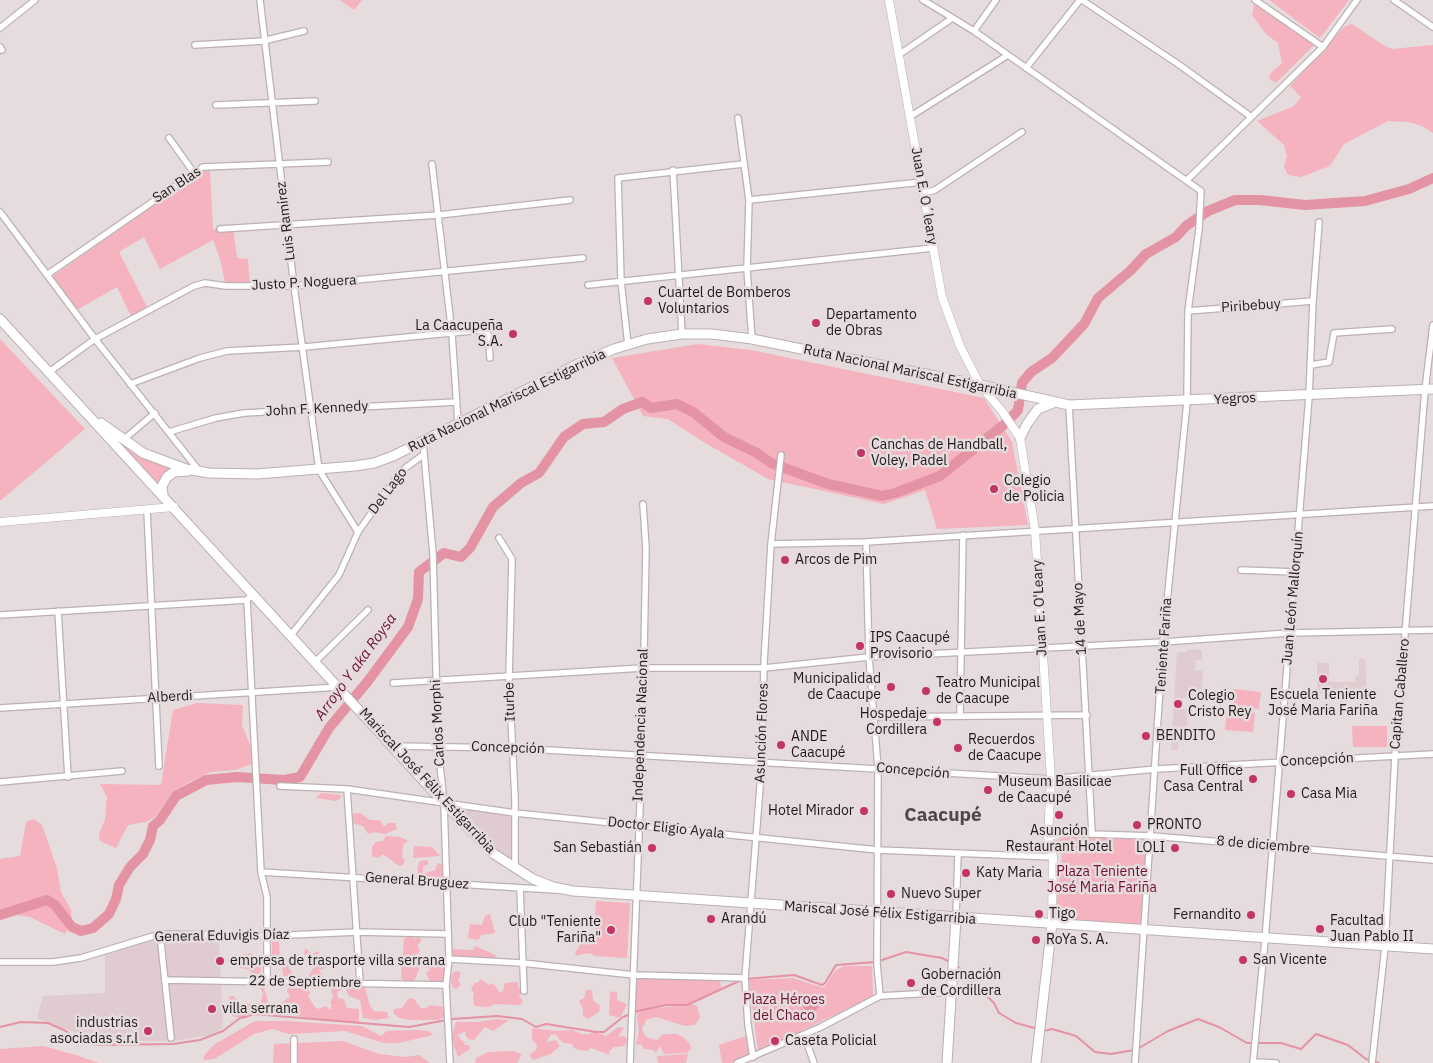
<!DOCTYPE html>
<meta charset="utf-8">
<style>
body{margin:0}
canvas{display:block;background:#e6dbdd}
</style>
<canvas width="1433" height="1063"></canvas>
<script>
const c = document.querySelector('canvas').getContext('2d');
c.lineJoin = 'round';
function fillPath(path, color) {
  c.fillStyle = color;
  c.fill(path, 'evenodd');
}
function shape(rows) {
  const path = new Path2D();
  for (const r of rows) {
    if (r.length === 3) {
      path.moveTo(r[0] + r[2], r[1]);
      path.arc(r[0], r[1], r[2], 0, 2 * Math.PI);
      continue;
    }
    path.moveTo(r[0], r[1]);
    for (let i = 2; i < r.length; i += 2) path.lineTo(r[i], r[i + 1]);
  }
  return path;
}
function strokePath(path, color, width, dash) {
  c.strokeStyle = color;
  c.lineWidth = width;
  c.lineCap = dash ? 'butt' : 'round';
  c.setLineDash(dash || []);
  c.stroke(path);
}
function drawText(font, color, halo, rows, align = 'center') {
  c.font = font + ' "IBM Plex Sans",sans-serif';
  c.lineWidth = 5;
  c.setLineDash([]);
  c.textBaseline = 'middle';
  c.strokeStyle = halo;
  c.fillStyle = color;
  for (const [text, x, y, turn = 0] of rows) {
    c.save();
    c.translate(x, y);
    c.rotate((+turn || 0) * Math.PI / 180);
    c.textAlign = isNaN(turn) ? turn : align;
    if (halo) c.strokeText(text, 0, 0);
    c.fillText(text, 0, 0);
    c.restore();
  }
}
fillPath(shape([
 [1187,649,1202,650,1202,660,1196,660,1195,670,1203,671,1202,689,1188,690,1214,692,1213,699,1183,698,1182,709,1188,709,1187,729,1181,728,1181,732,1210,734,1210,742,1179,740,1178,750,1171,750,1177,652,1187,652],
 [1359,659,1365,659,1367,694,1317,694,1317,663,1329,663,1329,682,1355,682,1356,675,1359,675],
 [453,807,511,816,512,865,497,851],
 [157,939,219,940,223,1028,212,1035,173,1041,98,1041,37,1018,43,996,105,993,105,955]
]), '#e0ccd0');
fillPath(shape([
 [340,0,362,0,354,10],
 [1269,0,1349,0,1320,38],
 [1255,1,1314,45,1276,83,1269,78,1270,74,1282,63,1278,43,1267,35,1252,15],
 [1352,24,1383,45,1392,49,1433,45,1433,133,1422,126,1408,122,1388,121,1344,144,1330,166,1301,177,1288,175,1284,167,1287,156,1284,145,1257,121,1294,106,1301,97,1290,86,1344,27],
 [202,171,210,171,213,229,233,228,237,258,248,259,250,286,226,286,220,259,213,240,160,269,144,237,119,252,147,307,131,316,117,287,77,310,53,276],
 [0,339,85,429,0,501],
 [698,344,751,350,984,398,1012,442,1028,525,937,529,925,490,884,504,768,479,700,440,668,419,643,416,612,358],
 [120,443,135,452,174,469,158,483],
 [1233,689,1261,692,1259,709,1232,706],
 [197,703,243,705,242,725,257,762,236,770,211,772,189,782,171,794,156,816,146,822,128,825,116,848,100,841,99,834,105,820,107,797,100,784,161,785,173,710],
 [1227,711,1255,713,1253,732,1225,730],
 [1352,726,1387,726,1387,747,1353,747],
 [321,793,341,795,340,799,335,801,316,798],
 [360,813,370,820,380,820,384,827,388,823,395,823,397,829,385,834,374,832,368,834,363,826,352,823,353,814],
 [34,819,42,825,57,868,61,892,71,910,72,922,65,934,30,917,0,913,0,859,20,856,26,822],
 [386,836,401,837,408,841,403,845,402,857,405,860,403,865,399,866,383,854,379,858,372,856,372,847,376,842,383,841],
 [1068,836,1148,838,1143,926,1055,920,1062,852,1059,848,1052,849,1052,842],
 [414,846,432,847,440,856,413,858],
 [427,860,429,864,423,866,423,874,435,870,438,863,443,865,442,878,417,878,418,865,420,861],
 [596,901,630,903,627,958,593,956,593,954,586,953,577,956,575,953,584,939,589,938,594,941],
 [490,914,495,933,482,935,478,940,468,938,470,924,482,925,485,916],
 [413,934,414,939,418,937,422,940,417,946,420,951,416,955,416,961,419,969,414,982,405,981,401,978,404,939],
 [276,939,279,943,280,957,286,961,293,976,297,976,298,979,296,980,283,975,282,962,275,959,272,955,272,940],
 [475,946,496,955,495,961,481,958,450,957,450,949,473,950],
 [305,948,312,954,319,951,318,960,327,961,328,967,319,970,322,976,330,978,327,981,309,981,304,979,308,977,314,967,306,958,309,956,304,954],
 [251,953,264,959,260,974,254,975,248,969,240,968,241,955],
 [440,960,445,960,447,963,444,981,443,983,431,983,426,973,431,969,424,967,423,963],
 [844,966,872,966,873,997,758,1051,749,980,793,978,824,988,835,971],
 [458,971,461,973,458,981,461,985,456,989,453,988,450,979,454,972],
 [634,975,720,978,721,989,687,1005,666,1005,643,1010,692,1004,697,1006,700,1017,695,1025,685,1026,656,1017,646,1020,642,1029,646,1037,657,1040,663,1034,676,1034,683,1037,690,1044,691,1049,687,1053,664,1054,660,1046,656,1053,653,1050,644,1049,641,1044,636,1045,639,1031,637,1018,638,1013,642,1010,638,1011,632,1018],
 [481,979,489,985,493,983,500,993,503,991,505,983,518,982,518,987,522,991,519,996,523,1001,520,1005,494,1004,489,1007,475,1006,473,999,474,993,471,990,474,983,477,983],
 [364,985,370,1006,374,1011,387,1012,389,1018,375,1020,363,1018,360,1000,349,996,345,988],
 [263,986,270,1007,278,1008,277,1017,268,1012,259,1013,245,1019,232,1016,229,996,233,996,242,1004,261,1003,263,993,260,988],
 [339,986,343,988,337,992,338,998,344,999,347,1008,359,1009,359,1021,356,1023,308,1018,277,1011,282,1002,290,997,287,991,289,987,308,989,310,993,308,996,314,1006,318,1009,326,1006,330,1010,332,1006,330,1003,333,997,331,988],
 [586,990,592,990,593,1000,600,1006,599,1012,588,1019,583,1016,583,1009,579,1001,584,998],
 [610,991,617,993,617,1000,627,1004,620,1018,609,1015],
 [411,998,414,999,421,1008,426,1008,430,1005,446,1007,445,1016,439,1020,411,1020,399,1018,393,1013,394,1009,402,1008,408,999],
 [496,1019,509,1020,493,1031,485,1027,474,1040,468,1039,465,1035,466,1031,458,1035,461,1040,465,1042,464,1045,469,1045,470,1049,458,1057,451,1038,456,1022,477,1022],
 [255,1021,286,1021,362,1026,381,1036,387,1031,418,1030,429,1031,433,1035,399,1043,384,1043,345,1031,289,1034,272,1029,254,1034,214,1059,203,1060,205,1054,215,1044],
 [618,1027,624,1028,618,1037,624,1036,628,1040,624,1046,614,1047,609,1052,610,1055,591,1048,587,1051,579,1050,573,1047,572,1044,563,1043,555,1034,551,1035,546,1042,556,1040,560,1046,551,1054,533,1060,529,1055,536,1050,537,1045,532,1039,532,1028,556,1031,573,1030,581,1034,590,1034,593,1032,605,1035,605,1037],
 [749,1035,753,1057,737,1063,722,1063,719,1045],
 [343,1041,379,1054,406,1057,419,1055,430,1063,273,1063,274,1044],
 [44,1046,79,1056,99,1063,0,1063,0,1049],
 [513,1051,522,1054,517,1063,475,1063,476,1058,488,1052],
 [688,1054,686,1063,658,1063,657,1056]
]), '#f4b3bf');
fillPath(shape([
 [811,1004,8]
]), '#e493a4');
strokePath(shape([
 [956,965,994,1003,999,1013,1016,1023,1038,1029],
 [746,979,794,975,822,985,825,983,836,965,876,962,906,952,942,958,950,962],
 [0,1027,21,1022,48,1023,66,1031,79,1041,96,1045,173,1044,200,1040,223,1031,240,1018,254,1014,409,1027,452,1019,497,1016,522,1019,536,1027,546,1024,596,1032,604,1032,623,1017,638,1011,666,1005,687,1005,739,981],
 [1043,1031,1052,1029,1076,1036,1095,1052,1111,1054,1134,1050],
 [1139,1048,1168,1031,1198,1019,1219,1027,1247,1043,1281,1043,1301,1049,1316,1034,1348,1045,1366,1059,1379,1063]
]), '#e493a4', 2);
strokePath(shape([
 [0,915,47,900,55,905,72,927,81,931,93,928,109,914,116,899,119,885,130,867,143,854,150,840,153,826,160,820,176,796,206,780,236,777,284,780,300,777,329,728,368,681,408,627,418,599,419,572,444,553,461,557,470,548,493,507,521,483,539,473,564,437,583,424,604,422,623,409,642,402,651,408,677,404,693,412,724,437,757,453,771,463,828,484,882,496,895,493,940,476,1006,423,1018,410,1022,383,1031,372,1052,358,1084,324,1098,298,1130,271,1146,254,1176,237,1186,226,1208,211,1235,200,1260,200,1305,205,1365,201,1409,189,1433,178]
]), '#e493a4', 10);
const street = shape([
 [260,0,294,286,319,470,358,532],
 [923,0,974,31,1201,191,1199,229,1188,311,1187,402,1163,642,1135,1063],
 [1082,0,1178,64,1250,116],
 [1255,0,1323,47],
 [1394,0,1433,27],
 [0,28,35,0],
 [974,31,996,0],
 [195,45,263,41,304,31],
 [0,47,2,50],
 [900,54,951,19],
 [1026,68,1080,0],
 [216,105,315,101],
 [911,116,1008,55],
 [738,118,749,200,747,269,752,339],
 [169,138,194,173],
 [432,164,452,334,458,423],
 [673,170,682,334],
 [1187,180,1323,47,1357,0],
 [925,193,935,190,1022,132],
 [749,200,922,182],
 [0,212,95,339,200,472],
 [220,229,439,215,570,200],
 [48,274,203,167,328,162],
 [588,285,933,248],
 [1188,311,1313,301],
 [628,345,621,281,618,178,743,164],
 [1311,365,1329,362,1334,333,1392,329],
 [49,372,95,339,194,286,205,283,226,286,294,286,583,258],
 [130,384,200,358,227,351,304,347,482,330,487,331,488,335,490,358],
 [1069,405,1092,833],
 [169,432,216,418,244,413,456,402],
 [123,440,155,413],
 [423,442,433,554,438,746,444,803,449,959,446,985,450,1063],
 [147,510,159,766],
 [499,538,512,559,509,678,515,799,515,869],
 [866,542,869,657,878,768,877,964,880,996],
 [771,544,866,542,1433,506],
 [1241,570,1295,572],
 [247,600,261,872,267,897,267,982],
 [58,611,68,777],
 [0,615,247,600,250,597],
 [291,635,339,575,358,532,400,472,423,455],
 [316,661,368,610],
 [393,683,643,668,764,668,869,657,1163,642,1289,633,1433,630],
 [0,708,339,687],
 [960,715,963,535],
 [874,717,1087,715],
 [392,746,512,748,1051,779,1156,769,1433,754],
 [0,782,122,771],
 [280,786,347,789,515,813,878,850,1053,857],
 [347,789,360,983],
 [1061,833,1152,836,1433,860],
 [261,872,556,890],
 [520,888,524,991],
 [956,918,958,853],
 [160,934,171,1038],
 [449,959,522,963,634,975,745,978],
 [0,962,53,962,81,958,160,934,267,936,357,932,448,934],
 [165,980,446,985],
 [804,1035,814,1063],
 [294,1039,294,1063],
 [753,1057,748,1025,745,978,762,761,764,663,771,544,781,455],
 [1253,1062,1276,1063],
 [630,1063,642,755,646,548,643,504],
 [737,1063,821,1027,880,996,951,992],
 [1253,1063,1265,940,1309,396,1313,301,1319,222],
 [1372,1063,1385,947,1395,756,1425,390,1433,325]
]);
const secondary = shape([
 [889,0,942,297,960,346,980,385,1002,411,1020,438,1035,530,1047,716,1051,779,1048,837,1053,857,1052,923],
 [0,522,174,507],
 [1048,837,1061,833]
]);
const primary = shape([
 [0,319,444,803,494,854,533,879,553,887,573,891,1433,949],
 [101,423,143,453,186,469,209,473,257,474,355,466,374,463,393,456,578,364,614,349,647,339,682,334,712,334,752,339,980,385,1069,405,1433,389],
 [1020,438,1027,424,1038,409,1053,403],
 [163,495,162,486,167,477,174,472,188,471],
 [947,1063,956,918],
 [1036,1063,1052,923]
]);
strokePath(street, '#bbb0b2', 8);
strokePath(secondary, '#bbb0b2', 9);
strokePath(primary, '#bbb0b2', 11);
strokePath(street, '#fff', 5.5);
strokePath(secondary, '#fff', 8);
strokePath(primary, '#fff', 9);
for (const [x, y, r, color] of [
 [648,301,5,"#c33663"],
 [816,323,5,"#c33663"],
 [513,334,5,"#c33663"],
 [861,453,5,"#c33663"],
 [994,489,5,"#c33663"],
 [785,560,5,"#c33663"],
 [860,646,5,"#c33663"],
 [1323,679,5,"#c33663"],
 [891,687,5,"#c33663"],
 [926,691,5,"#c33663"],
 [1178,704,5,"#c33663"],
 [937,722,5,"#c33663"],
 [1146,736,5,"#c33663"],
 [781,745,5,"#c33663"],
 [958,748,5,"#c33663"],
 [1253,779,5,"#c33663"],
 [988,790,5,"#c33663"],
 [1291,794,5,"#c33663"],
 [864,811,5,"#c33663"],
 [1059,815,5,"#c33663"],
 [1137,825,5,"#c33663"],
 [652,848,5,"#c33663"],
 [1175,848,5,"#c33663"],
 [966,873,5,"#c33663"],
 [891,894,5,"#c33663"],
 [1039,914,5,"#c33663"],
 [1251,915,5,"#c33663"],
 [711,919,5,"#c33663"],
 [1320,929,5,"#c33663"],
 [611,930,5,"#c33663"],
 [1036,940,5,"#c33663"],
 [1243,960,5,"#c33663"],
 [220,961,5,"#c33663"],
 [911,983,5,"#c33663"],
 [212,1009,5,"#c33663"],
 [148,1031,5,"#c33663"],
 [775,1041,5,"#c33663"]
]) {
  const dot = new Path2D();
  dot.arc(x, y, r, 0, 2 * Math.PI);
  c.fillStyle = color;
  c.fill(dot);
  strokePath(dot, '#e6dbdd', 2);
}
drawText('14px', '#1e1a1b', '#e6dbdd', [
 ["San Blas",177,185,-33],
 ["Juan E. O´leary",924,196,80],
 ["Luis Ramírez",286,221,-97],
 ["Justo P. Noguera",304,283,-3],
 ["Piribebuy",1251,306,-4],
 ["Ruta Nacional Mariscal Estigarribia",910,372,12],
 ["Yegros",1235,399,-3],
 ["Ruta Nacional Mariscal Estigarribia",507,401,-26],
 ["John F. Kennedy",317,409,-3],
 ["Del Lago",388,491,-53],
 ["Juan León Mallorquín",1293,598,-85],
 ["Juan E. O'Leary",1040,608,-93],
 ["14 de Mayo",1080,619,-93],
 ["Teniente Fariña",1164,646,-86],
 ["Capitan Caballero",1400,694,-85],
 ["Alberdi",170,697,-3],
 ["Iturbe",510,702,-92],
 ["Carlos Morphi",438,723,-93],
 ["Independencia Nacional",641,725,-88],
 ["Asunción Flores",762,733,-88],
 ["Concepción",508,748,2],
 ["Concepción",1317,760,-3],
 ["Concepción",913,771,5],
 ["Mariscal José Félix Estigarribia",427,781,47],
 ["Doctor Eligio Ayala",666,828,6],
 ["8 de diciembre",1263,845,5],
 ["General Bruguez",417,881,4],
 ["Mariscal José Félix Estigarribia",880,913,4],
 ["General Eduvigis Díaz",222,936,-1],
 ["22 de Septiembre",305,982,1]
]);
drawText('14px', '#1e1a1b', '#e6dbdd', [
 ["Cuartel de Bomberos",658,293],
 ["Voluntarios",658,309],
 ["Departamento",826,315],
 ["de Obras",826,331],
 ["La Caacupeña",503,326,"right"],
 ["S.A.",503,342,"right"],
 ["Canchas de Handball,",871,445],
 ["Voley, Padel",871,461],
 ["Colegio",1004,481],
 ["de Policia",1004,497],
 ["Arcos de Pim",795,560],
 ["IPS Caacupé",870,638],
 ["Provisorio",870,654],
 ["Municipalidad",881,679,"right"],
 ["de Caacupe",881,695,"right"],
 ["Teatro Municipal",936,683],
 ["de Caacupe",936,699],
 ["Escuela Teniente",1323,695,"center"],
 ["José Maria Fariña",1323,711,"center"],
 ["Colegio",1188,696],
 ["Cristo Rey",1188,712],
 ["Hospedaje",927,714,"right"],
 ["Cordillera",927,730,"right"],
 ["BENDITO",1156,736],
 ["ANDE",791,737],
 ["Caacupé",791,753],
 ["Recuerdos",968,740],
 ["de Caacupe",968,756],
 ["Full Office",1243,771,"right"],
 ["Casa Central",1243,787,"right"],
 ["Museum Basilicae",998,782],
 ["de Caacupé",998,798],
 ["Casa Mia",1301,794],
 ["Hotel Mirador",854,811,"right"],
 ["PRONTO",1147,825],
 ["Asunción",1059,831,"center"],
 ["Restaurant Hotel",1059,847,"center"],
 ["San Sebastián",642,848,"right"],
 ["LOLI",1165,848,"right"],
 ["Katy Maria",976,873],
 ["Nuevo Super",901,894],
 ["Tigo",1049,914],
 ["Fernandito",1241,915,"right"],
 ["Arandú",721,919],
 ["Facultad",1330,921],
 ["Juan Pablo II",1330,937],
 ["Club \"Teniente",601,922,"right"],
 ["Fariña\"",601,938,"right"],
 ["RoYa S. A.",1046,940],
 ["San Vicente",1253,960],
 ["empresa de trasporte villa serrana",230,961],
 ["Gobernación",921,975],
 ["de Cordillera",921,991],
 ["villa serrana",222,1009],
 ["industrias",138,1023,"right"],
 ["asociadas s.r.l",138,1039,"right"],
 ["Caseta Policial",785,1041]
], 'left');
drawText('14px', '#711133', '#e6dbdd', [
 ["Plaza Teniente",1102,872],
 ["José Maria Fariña",1102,888],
 ["Plaza Héroes",784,1000],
 ["del Chaco",784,1016]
]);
drawText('italic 15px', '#711133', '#e6dbdd', [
 ["Arroyo Y aka Roysa",356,667,-54]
]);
drawText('bold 19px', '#514749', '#e6dbdd', [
 ["Caacupé",943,816]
]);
</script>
